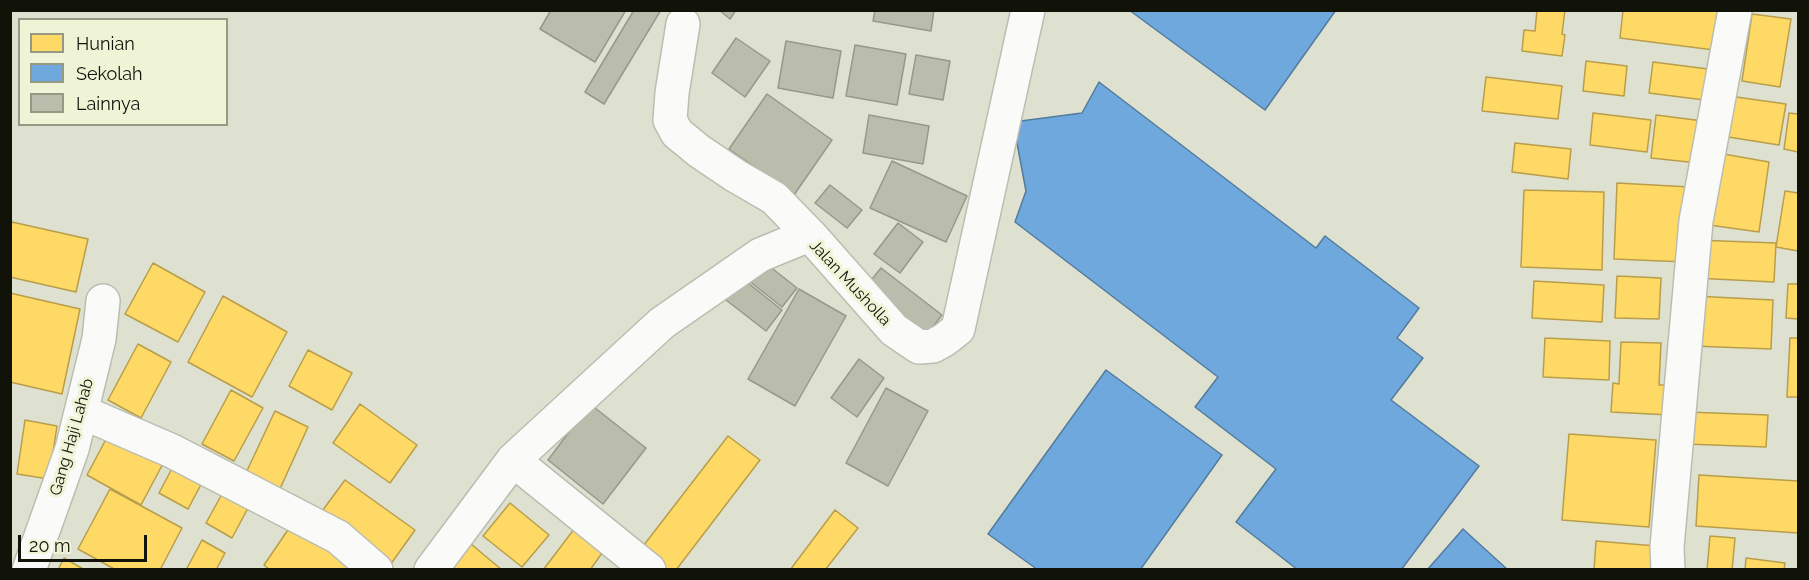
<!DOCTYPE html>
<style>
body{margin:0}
#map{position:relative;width:1809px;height:580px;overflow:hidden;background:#dee1d0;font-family:Raleway,sans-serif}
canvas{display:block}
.frame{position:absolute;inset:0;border:12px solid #111309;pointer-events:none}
.legend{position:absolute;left:18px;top:18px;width:210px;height:108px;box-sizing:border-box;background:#eff4d7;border:2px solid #969a85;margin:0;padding:8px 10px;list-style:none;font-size:18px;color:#111309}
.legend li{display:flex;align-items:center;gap:12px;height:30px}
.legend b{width:30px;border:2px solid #969a85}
.scale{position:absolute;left:18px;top:535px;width:129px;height:27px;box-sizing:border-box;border:3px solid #111309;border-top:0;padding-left:8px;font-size:18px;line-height:21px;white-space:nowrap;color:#111309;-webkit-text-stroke:4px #eff4d7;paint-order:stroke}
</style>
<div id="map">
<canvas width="1809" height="580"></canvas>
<div class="frame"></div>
<ul class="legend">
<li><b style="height:16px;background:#ffd966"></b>Hunian</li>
<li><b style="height:16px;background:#6fa8dc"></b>Sekolah</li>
<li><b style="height:16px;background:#babdac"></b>Lainnya</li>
</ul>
<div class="scale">20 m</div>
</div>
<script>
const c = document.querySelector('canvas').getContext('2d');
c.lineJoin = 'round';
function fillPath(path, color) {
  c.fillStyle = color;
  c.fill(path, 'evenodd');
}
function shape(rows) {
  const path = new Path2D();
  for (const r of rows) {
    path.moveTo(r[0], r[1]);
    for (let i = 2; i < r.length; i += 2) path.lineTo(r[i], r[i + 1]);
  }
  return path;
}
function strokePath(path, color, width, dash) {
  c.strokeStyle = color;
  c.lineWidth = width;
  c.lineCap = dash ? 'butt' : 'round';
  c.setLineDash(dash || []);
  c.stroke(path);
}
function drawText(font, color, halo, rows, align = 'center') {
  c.font = font + ' Raleway,sans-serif';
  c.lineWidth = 6;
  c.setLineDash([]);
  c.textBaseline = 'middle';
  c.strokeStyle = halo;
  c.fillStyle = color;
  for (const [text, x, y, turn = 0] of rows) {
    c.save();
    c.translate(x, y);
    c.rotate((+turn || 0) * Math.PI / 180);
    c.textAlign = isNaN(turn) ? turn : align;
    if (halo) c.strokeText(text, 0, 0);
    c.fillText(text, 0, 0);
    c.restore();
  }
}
const homes = shape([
 [1537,10,1565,10,1562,34,1565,35,1562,56,1522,51,1524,30,1535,31,1537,10],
 [1623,10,1718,10,1714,50,1620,38,1623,10],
 [1752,14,1791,19,1780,87,1742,81,1752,14],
 [1586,61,1627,66,1624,96,1583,91,1586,61],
 [1653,62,1716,70,1712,101,1649,93,1653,62],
 [1486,77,1562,86,1558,119,1482,111,1486,77],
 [1729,96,1786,104,1779,145,1722,136,1729,96],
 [1593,113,1651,120,1647,152,1590,145,1593,113],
 [1789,113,1798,114,1798,152,1784,149,1789,113],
 [1656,115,1703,121,1698,163,1651,158,1656,115],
 [1515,143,1571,149,1568,179,1512,172,1515,143],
 [1712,152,1769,162,1759,232,1702,224,1712,152],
 [1617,183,1690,187,1686,262,1614,259,1617,183],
 [1524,190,1604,192,1602,270,1521,267,1524,190],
 [1785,191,1798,193,1798,251,1776,247,1785,191],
 [12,222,88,239,76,292,10,277,10,231,12,222],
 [1696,240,1776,243,1774,282,1694,278,1696,240],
 [153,263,205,292,178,342,125,314,153,263],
 [1617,276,1661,278,1659,319,1615,318,1617,276],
 [1534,281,1604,285,1602,322,1532,318,1534,281],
 [1788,284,1798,284,1798,319,1786,318,1788,284],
 [10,293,80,309,62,394,10,382,10,293],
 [223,296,287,332,252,397,188,362,223,296],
 [1694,296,1773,300,1771,349,1693,346,1694,296],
 [1545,338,1610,341,1609,380,1543,377,1545,338],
 [1790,338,1798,338,1798,397,1787,397,1790,338],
 [1621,342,1661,343,1659,385,1671,385,1670,415,1611,412,1613,383,1619,384,1621,342],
 [138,344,171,362,141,418,108,400,138,344],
 [308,350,352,373,332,410,289,386,308,350],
 [231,390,263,408,234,461,202,444,231,390],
 [360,404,417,445,390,483,333,443,360,404],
 [275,411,308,427,279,491,245,475,275,411],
 [1687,412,1768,415,1766,447,1686,444,1687,412],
 [25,420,57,426,49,479,17,474,25,420],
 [112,428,166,458,141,505,87,475,112,428],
 [1569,434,1656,440,1649,527,1562,520,1569,434],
 [728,436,760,460,676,570,657,570,637,554,728,436],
 [176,461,205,477,188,509,159,493,176,461],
 [1699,475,1798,481,1798,533,1696,526,1699,475],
 [345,480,415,530,388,568,317,518,345,480],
 [110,489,182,528,160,570,116,570,78,549,110,489],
 [222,494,248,508,232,538,206,523,222,494],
 [510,503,549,535,522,567,483,536,510,503],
 [835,510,858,528,825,570,790,570,835,510],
 [294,521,362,570,270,570,264,565,294,521],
 [578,524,607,546,590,570,543,570,578,524],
 [1710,536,1735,538,1732,570,1707,570,1710,536],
 [202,540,225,553,216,570,186,570,202,540],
 [1596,541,1656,546,1654,570,1594,570,1596,541],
 [471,544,502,570,451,570,471,544],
 [64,558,85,570,58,570,64,558],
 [1746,558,1785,563,1784,570,1745,570,1746,558]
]);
fillPath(homes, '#ffd966');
strokePath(homes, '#b89e4a', 1.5);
const schools = shape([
 [1129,10,1336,10,1265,110,1129,10],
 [1099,82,1316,248,1325,236,1419,308,1397,338,1423,358,1391,400,1479,466,1401,570,1298,570,1236,522,1276,469,1195,407,1218,377,1015,222,1026,191,1013,122,1082,113,1099,82],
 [1106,370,1222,455,1140,570,1038,570,988,534,1106,370],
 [1463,529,1508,570,1427,570,1463,529]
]);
fillPath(schools, '#6fa8dc');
strokePath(schools, '#537b9d', 1.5);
const building = shape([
 [551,10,626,10,595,62,540,29,551,10],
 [634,10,661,10,604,104,585,92,634,10],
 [719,10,736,10,730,19,719,10],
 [875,10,934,10,931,31,873,21,875,10],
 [736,38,770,61,745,97,712,73,736,38],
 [786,41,841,51,833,98,778,88,786,41],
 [855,45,906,54,897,105,846,96,855,45],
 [916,55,950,61,943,100,909,94,916,55],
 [767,94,832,140,794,195,729,149,767,94],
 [869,115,929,126,923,164,863,153,869,115],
 [892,161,967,196,946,242,870,208,892,161],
 [830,185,862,210,847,228,815,203,830,185],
 [898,223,923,242,900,273,874,254,898,223],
 [759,258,797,288,782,307,744,277,759,258],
 [881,268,942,315,924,338,863,290,881,268],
 [743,279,782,310,766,331,726,300,743,279],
 [799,289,846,316,795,406,748,379,799,289],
 [859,359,884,378,857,417,831,398,859,359],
 [886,388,928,411,888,486,846,463,886,388],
 [590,404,646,448,603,504,548,460,590,404]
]);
fillPath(building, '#babdac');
strokePath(building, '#96988c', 1.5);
const minor = shape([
 [683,24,672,93,670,120,677,133,699,151,736,176,774,198,811,236,894,330,919,347,933,346,944,340,958,329,1028,10],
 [82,412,172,451,338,537,376,570],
 [513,460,649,570],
 [29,570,72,449,99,339,103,301],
 [431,570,513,460,662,323,760,255,799,239,811,236],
 [1668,570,1667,547,1696,221,1735,10]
]);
strokePath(minor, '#bbbdb0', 36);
strokePath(minor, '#fafaf8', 33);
drawText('16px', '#111309', '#eff4d7', [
 ["Jalan Musholla",850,283,47],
 ["Gang Haji Lahab",72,437,-74]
]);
</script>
